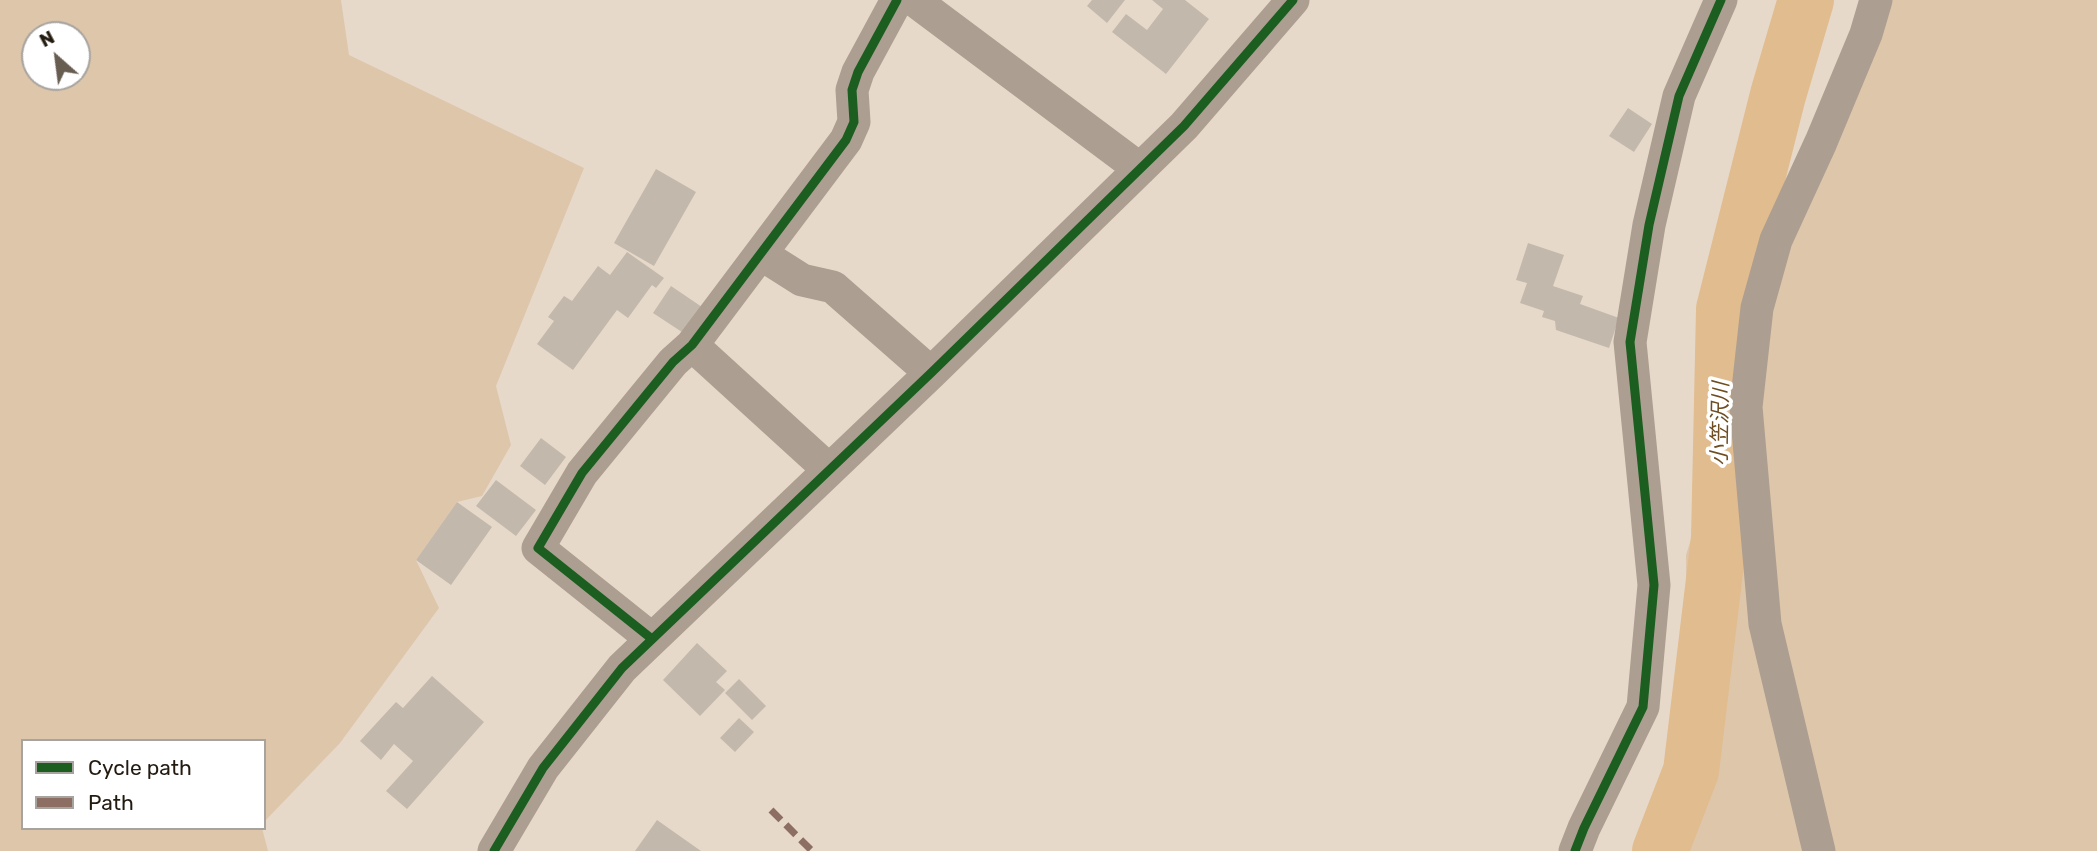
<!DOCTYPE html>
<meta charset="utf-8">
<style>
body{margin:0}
#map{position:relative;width:2097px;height:851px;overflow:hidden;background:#e7d9ca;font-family:Rubik,sans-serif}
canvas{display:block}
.legend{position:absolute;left:21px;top:739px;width:245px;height:91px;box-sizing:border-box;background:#fff;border:2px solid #a7a39f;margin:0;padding:9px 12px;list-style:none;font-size:21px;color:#231a10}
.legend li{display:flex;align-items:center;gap:14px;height:35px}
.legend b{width:35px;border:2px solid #a7a39f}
.north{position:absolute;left:21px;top:21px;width:70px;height:70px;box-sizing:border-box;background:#fff;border:2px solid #a7a39f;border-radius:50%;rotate:332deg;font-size:19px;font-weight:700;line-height:28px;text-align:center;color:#231a10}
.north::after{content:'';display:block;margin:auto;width:24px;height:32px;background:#685d51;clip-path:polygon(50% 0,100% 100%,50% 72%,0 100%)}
</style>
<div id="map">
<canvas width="2097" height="851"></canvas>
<ul class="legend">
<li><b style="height:9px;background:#1b5e20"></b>Cycle path</li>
<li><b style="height:9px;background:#8d6e63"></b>Path</li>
</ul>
<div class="north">N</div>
</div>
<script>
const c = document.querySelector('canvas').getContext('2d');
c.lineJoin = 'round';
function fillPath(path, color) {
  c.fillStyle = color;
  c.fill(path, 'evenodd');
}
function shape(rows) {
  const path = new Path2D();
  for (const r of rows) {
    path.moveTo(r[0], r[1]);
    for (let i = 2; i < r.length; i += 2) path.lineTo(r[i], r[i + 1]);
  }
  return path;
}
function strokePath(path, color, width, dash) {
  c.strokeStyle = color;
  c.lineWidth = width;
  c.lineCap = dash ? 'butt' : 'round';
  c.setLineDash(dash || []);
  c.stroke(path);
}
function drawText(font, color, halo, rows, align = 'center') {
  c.font = font + ' Rubik,"Noto Sans JP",sans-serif';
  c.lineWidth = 7;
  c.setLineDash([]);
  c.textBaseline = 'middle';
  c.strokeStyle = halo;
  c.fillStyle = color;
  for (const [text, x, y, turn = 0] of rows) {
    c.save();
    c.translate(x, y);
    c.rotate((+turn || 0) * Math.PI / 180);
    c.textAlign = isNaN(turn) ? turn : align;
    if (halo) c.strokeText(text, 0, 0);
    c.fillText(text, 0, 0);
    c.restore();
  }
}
fillPath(shape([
 [0,0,341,0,349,55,584,168,496,386,511,445,482,496,457,502,416,560,439,608,340,743,264,822,264,741,23,741,23,828,262,828,268,851,0,851],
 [35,35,77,35,77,77,35,77],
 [1882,0,2097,0,2097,851,1688,851,1686,555,1746,365]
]), '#dec6ab');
strokePath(shape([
 [1660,851,1691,771,1719,538,1724,309,1778,95,1806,0]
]), '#e1bc8e', 56);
fillPath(shape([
 [1092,0,1125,0,1107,23,1087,6],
 [1152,0,1185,0,1209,19,1166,74,1112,32,1126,14,1147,30,1163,9],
 [1628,108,1652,124,1634,152,1609,136],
 [656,169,696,192,654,266,614,243],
 [1528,243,1564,255,1553,286,1583,296,1580,304,1619,318,1609,348,1556,330,1555,321,1542,317,1544,311,1520,303,1527,283,1516,280],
 [627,252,664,278,656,288,652,285,628,318,617,310,573,370,537,344,554,321,548,317,564,296,572,301,598,266,610,275],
 [671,286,702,307,685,334,653,313],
 [541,438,566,457,545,485,520,466],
 [496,480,536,510,516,536,476,506],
 [457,502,492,527,451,585,416,560],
 [697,643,727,671,716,682,725,690,700,716,663,680],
 [432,676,484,722,407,809,386,791,413,761,394,744,381,760,360,741,396,702,403,708],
 [739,679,766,706,752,720,725,693],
 [739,718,754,732,735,752,720,738],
 [657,820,701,851,635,851]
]), '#c3b8ac');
strokePath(shape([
 [914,0,1140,169],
 [761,254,802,280,833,287,931,373],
 [692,345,828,469],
 [652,639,538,548,582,473,673,362,692,345,846,140,854,122,852,90,858,72,897,0],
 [494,851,543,768,622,668,931,373,1184,126,1293,0],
 [1575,851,1584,828,1643,707,1654,585,1630,342,1649,225,1679,96,1721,0],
 [1819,851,1765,624,1746,407,1757,308,1776,240,1821,142,1866,34,1876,0]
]), '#ac9e90', 33);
strokePath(shape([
 [771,810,812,851]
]), '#8d6e63', 7, [14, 7]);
strokePath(shape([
 [652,639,538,548,582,473,673,362,692,345,846,140,854,122,852,90,858,72,897,0],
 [494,851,543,768,622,668,931,373,1184,126,1293,0],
 [1575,851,1584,828,1643,707,1654,585,1630,342,1649,225,1679,96,1721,0]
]), '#1b5e20', 9);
drawText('italic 21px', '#6f4d21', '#fff', [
 ["小笠沢川",1721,424,-89]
]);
</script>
